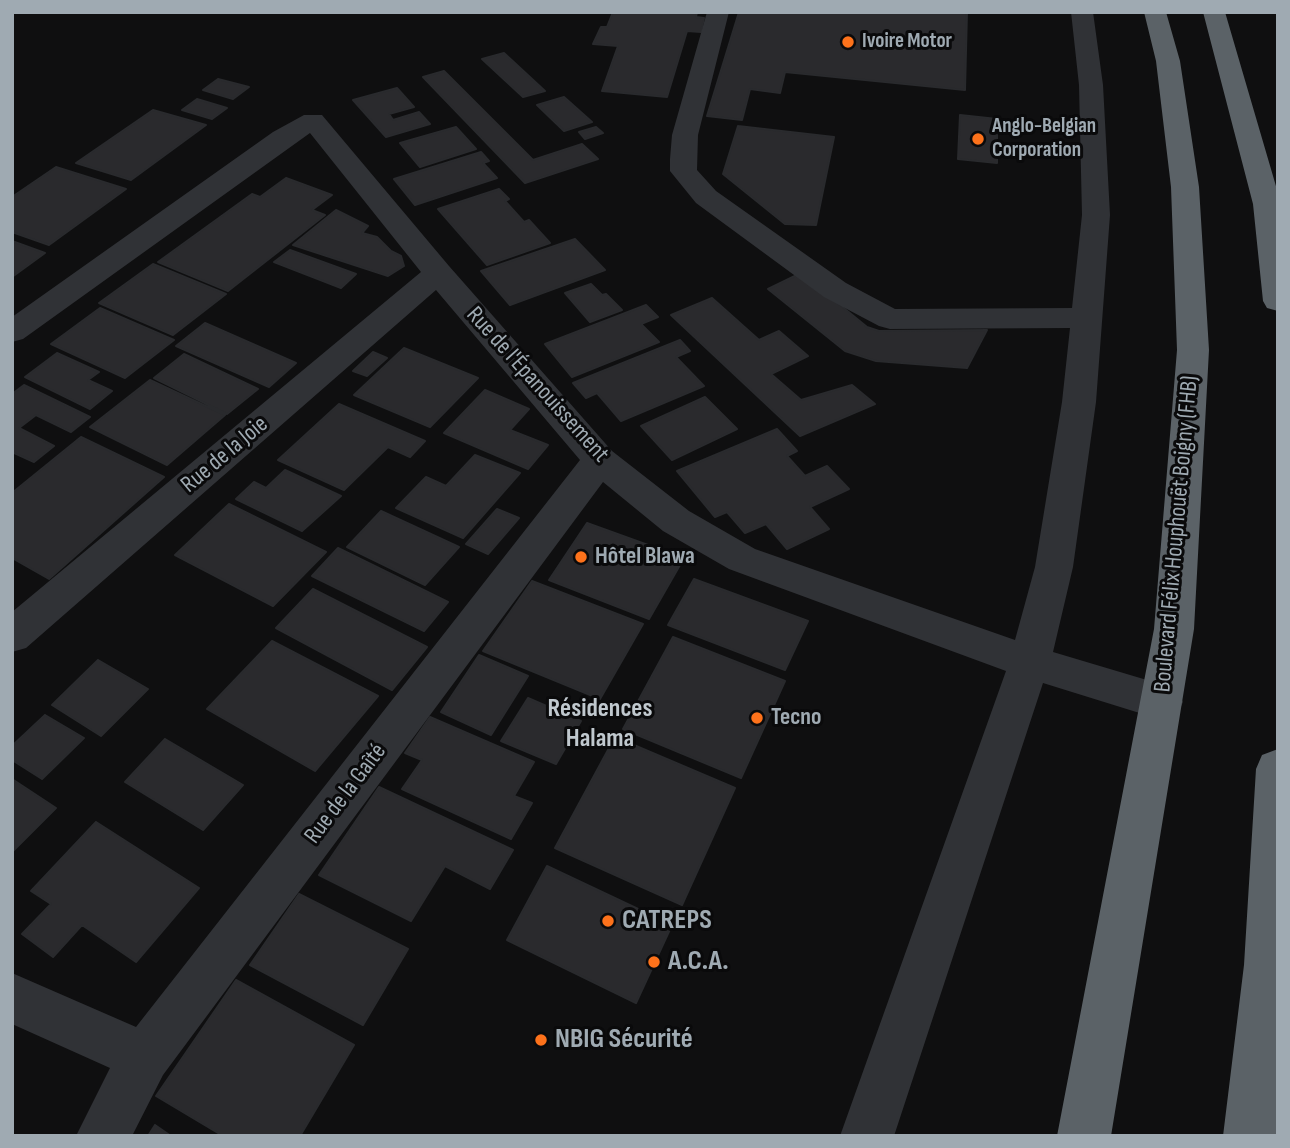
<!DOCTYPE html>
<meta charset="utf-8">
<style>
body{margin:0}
#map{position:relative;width:1290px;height:1148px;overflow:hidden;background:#0f0f10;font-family:"Sofia Sans Condensed",sans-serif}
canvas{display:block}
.frame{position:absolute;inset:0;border:14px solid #9faab2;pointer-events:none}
</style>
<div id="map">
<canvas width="1290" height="1148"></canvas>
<div class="frame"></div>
</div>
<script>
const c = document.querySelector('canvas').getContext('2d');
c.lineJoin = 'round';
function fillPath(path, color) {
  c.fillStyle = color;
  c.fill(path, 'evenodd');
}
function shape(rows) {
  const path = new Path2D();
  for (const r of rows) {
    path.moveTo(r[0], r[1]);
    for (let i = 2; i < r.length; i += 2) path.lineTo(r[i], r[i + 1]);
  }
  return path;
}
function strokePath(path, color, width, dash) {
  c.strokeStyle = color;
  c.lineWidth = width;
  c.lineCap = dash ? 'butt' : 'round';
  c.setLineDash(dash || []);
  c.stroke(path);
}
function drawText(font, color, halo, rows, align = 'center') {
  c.font = font + ' "Sofia Sans Condensed",sans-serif';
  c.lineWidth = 6;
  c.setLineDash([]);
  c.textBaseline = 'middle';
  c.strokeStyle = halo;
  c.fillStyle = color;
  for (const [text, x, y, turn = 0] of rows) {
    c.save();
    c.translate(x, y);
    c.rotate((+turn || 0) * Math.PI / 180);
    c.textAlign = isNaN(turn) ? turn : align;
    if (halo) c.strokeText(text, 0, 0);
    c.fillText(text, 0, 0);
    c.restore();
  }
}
const building = shape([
 [613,12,697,12,696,17,704,18,701,32,687,31,667,97,602,91,618,46,593,44,601,27,607,27,613,12],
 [739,12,967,12,965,90,785,72,780,93,750,89,742,120,707,116,739,12],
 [504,53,545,91,523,97,482,59,504,53],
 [444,71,533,160,582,144,598,159,525,183,423,77,444,71],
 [218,79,249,87,233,99,203,90,218,79],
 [397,88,414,107,389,114,393,120,419,112,430,124,386,137,353,100,397,88],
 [564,97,592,122,564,131,537,105,564,97],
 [197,99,227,108,212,119,182,110,197,99],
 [153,110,206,125,131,180,76,163,153,110],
 [960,115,997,119,997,163,958,159,960,115],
 [738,126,834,137,816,225,785,224,723,174,738,126],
 [456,127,476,149,420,167,400,143,456,127],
 [596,127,603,133,585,139,579,132,596,127],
 [481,152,489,161,483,163,497,178,415,205,394,179,481,152],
 [56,167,126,189,49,245,12,232,12,197,56,167],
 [286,178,332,195,312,210,325,215,228,291,158,262,252,194,260,197,286,178],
 [499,189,509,199,505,201,524,222,529,220,550,243,487,265,438,209,499,189],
 [336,210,368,226,362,233,377,237,391,251,401,256,404,266,388,276,293,245,336,210],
 [575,239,605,270,510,305,481,271,575,239],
 [12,241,45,253,12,277,12,241],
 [290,250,356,274,341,288,274,262,290,250],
 [153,264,226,294,173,335,99,303,153,264],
 [801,273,867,327,879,331,987,330,967,368,876,361,845,351,768,289,801,273],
 [591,284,602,295,606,294,622,310,590,322,565,293,591,284],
 [712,298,759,340,779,331,808,356,771,374,801,400,852,385,875,404,800,436,671,315,712,298],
 [646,305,658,317,641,324,659,342,572,377,545,344,646,305],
 [100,308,174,340,125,378,51,344,100,308],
 [205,323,296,363,269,387,176,346,205,323],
 [680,340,690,351,676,357,704,386,621,421,597,393,586,398,573,383,680,340],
 [404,348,478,378,430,427,354,395,404,348],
 [373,352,387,358,367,376,353,371,373,352],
 [57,353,99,372,88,380,112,391,90,409,25,377,57,353],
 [184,354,258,389,227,414,154,378,184,354],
 [150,380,225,415,167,465,90,427,150,380],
 [24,385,90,417,71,432,36,415,19,428,54,446,34,462,12,452,12,394,24,385],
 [485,390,529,409,510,430,548,445,528,469,444,433,485,390],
 [705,397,737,429,672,460,641,426,705,397],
 [339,404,425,441,410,457,388,447,344,490,278,460,339,404],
 [777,429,797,451,787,456,805,476,827,466,849,489,810,507,829,529,787,549,766,524,745,533,727,512,715,517,677,471,777,429],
 [81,437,164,477,49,579,12,558,12,493,81,437],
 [475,455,520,473,463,538,396,508,426,477,446,486,475,455],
 [285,470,341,496,302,531,236,499,254,482,266,488,285,470],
 [229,504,326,552,273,606,175,555,229,504],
 [497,509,519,518,488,554,466,544,497,509],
 [381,511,459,547,425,585,347,547,381,511],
 [587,523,684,558,649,619,549,580,587,523],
 [338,548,448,602,424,631,312,576,338,548],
 [694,579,808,621,785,670,668,625,694,579],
 [532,581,643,624,600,699,483,651,532,581],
 [313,589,427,647,392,690,276,628,313,589],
 [673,637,785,681,741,778,623,729,673,637],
 [272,641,378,696,315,771,207,709,272,641],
 [479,655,528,676,491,735,441,712,479,655],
 [98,660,148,689,101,736,52,705,98,660],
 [528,698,581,721,556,764,501,741,528,698],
 [45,715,84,738,42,779,12,760,12,746,45,715],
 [430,717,534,762,514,796,532,803,511,839,402,789,422,760,405,753,430,717],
 [615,737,735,788,682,905,555,848,615,737],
 [165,739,243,785,203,830,125,782,165,739],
 [12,779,56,808,12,852,12,779],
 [379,787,513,850,490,889,445,866,411,921,319,875,379,787],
 [96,822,199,888,136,962,82,925,53,957,22,934,51,904,31,891,96,822],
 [547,866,672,925,636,1003,507,940,547,866],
 [299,894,408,949,363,1025,250,965,299,894],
 [236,980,354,1045,300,1136,223,1136,156,1096,236,980],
 [155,1125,171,1136,148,1136,155,1125]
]);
fillPath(building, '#2a2a2d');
strokePath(building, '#292a2d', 2);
fillPath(shape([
 [707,12,729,12,698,135,697,170,716,191,846,283,895,309,1072,308,1082,215,1079,85,1071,12,1093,12,1103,85,1110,215,1096,402,1073,567,1053,652,1177,689,1183,702,1177,715,1162,720,1043,683,894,1136,840,1136,1006,671,729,569,663,531,603,482,163,1075,132,1136,76,1136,110,1068,12,1024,12,973,136,1027,580,460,436,290,26,648,12,652,12,612,421,272,310,133,23,339,12,342,12,317,273,132,304,115,322,115,449,266,612,451,689,511,755,549,1015,640,1035,567,1062,402,1070,328,890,329,879,326,824,297,696,203,670,171,670,159,672,135,707,12]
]), '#303236');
fillPath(shape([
 [1144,12,1166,12,1180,61,1199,187,1209,350,1194,629,1111,1136,1057,1136,1154,629,1177,350,1171,187,1156,61,1144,12],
 [1203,12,1225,12,1278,193,1278,311,1267,308,1263,301,1253,204,1203,12],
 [1278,749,1277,1136,1223,1136,1244,965,1256,769,1262,755,1278,749]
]), '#5b6267');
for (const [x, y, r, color] of [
 [848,42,7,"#fd721b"],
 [978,139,7,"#fd721b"],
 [581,557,7,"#fd721b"],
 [757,718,7,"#fd721b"],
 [608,921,7,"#fd721b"],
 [654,962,7,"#fd721b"],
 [541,1040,7,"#fd721b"]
]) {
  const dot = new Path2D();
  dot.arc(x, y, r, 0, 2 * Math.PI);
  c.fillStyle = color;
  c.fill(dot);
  strokePath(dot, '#0a0a0b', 2.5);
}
drawText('bold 21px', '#9faab2', '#0a0a0b', [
 ["Ivoire Motor",862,42],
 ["Anglo-Belgian",992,127],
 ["Corporation",992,151]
], 'left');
drawText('24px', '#9faab2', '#0a0a0b', [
 ["Rue de l'Épanouissement",537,385,48],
 ["Rue de la Joie",225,455,-40],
 ["Boulevard Félix Houphouët Boigny (FHB)",1177,534,-85],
 ["Rue de la Gaîté",346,794,-53]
]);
drawText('bold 24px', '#9faab2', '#0a0a0b', [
 ["Hôtel Blawa",595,557],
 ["Tecno",771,718]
], 'left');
drawText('bold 26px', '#c0c8ce', '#0a0a0b', [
 ["Résidences",600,709],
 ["Halama",600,739]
]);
drawText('bold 28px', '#9faab2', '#0a0a0b', [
 ["CATREPS",622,921],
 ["A.C.A.",668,962],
 ["NBIG Sécurité",555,1040]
], 'left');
</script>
